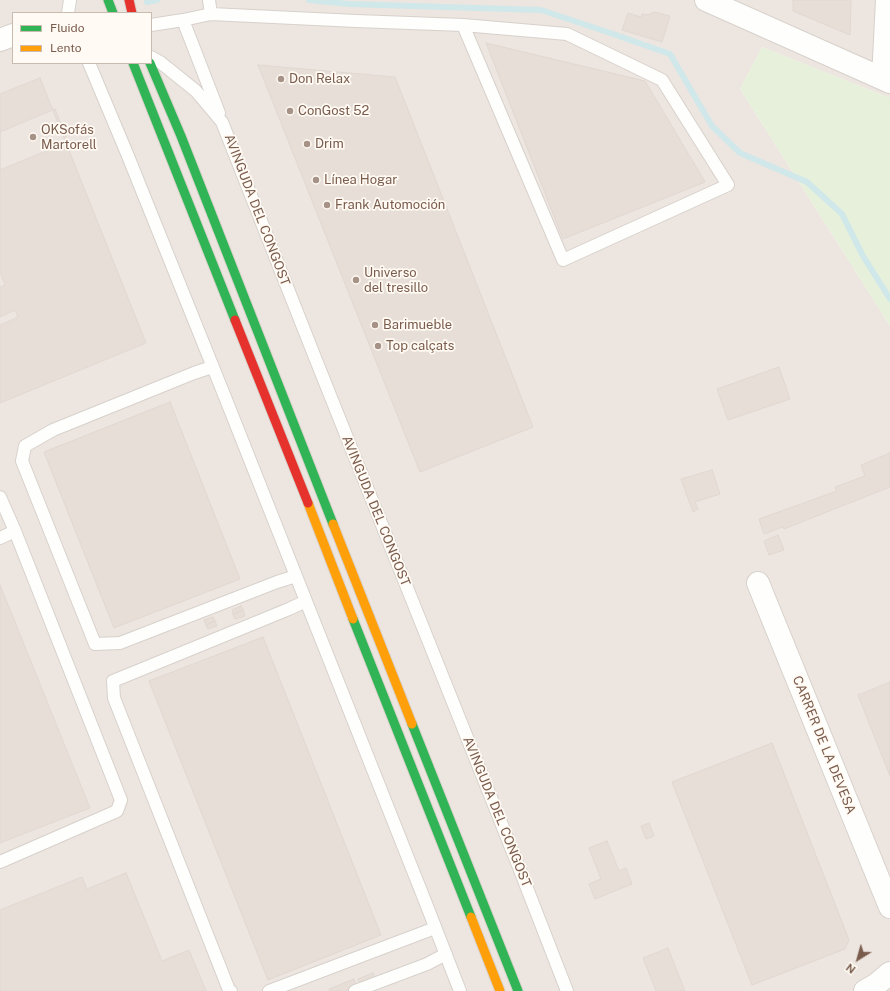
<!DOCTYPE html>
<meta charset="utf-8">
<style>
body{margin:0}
#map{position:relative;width:890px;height:991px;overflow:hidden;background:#f9f5f0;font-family:"Public Sans",sans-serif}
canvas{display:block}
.legend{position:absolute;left:12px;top:12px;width:140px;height:52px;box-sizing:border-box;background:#fffaf3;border:1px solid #cabbb1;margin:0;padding:5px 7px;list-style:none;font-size:12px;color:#7a5c4d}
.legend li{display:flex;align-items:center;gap:8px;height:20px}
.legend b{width:20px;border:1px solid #cabbb1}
.north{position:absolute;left:838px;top:939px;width:40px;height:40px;-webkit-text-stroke:3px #fffaf3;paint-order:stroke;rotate:217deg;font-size:11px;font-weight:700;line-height:16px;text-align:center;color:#7a5c4d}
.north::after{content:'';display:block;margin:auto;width:14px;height:18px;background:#7a5c4d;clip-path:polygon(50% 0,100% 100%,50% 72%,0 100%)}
</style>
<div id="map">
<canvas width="890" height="991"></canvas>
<ul class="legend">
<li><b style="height:5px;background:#30b455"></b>Fluido</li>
<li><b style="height:5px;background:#ff9f0a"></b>Lento</li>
</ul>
<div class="north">N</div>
</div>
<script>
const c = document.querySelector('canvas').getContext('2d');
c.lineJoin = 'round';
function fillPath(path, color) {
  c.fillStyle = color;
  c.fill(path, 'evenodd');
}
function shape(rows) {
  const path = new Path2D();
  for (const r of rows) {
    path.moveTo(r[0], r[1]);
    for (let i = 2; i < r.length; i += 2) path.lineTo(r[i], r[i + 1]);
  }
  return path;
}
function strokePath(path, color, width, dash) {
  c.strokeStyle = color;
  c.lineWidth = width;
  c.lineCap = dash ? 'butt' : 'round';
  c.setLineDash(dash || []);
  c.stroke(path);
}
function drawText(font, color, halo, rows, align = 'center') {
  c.font = font + ' "Public Sans",sans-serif';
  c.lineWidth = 3.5;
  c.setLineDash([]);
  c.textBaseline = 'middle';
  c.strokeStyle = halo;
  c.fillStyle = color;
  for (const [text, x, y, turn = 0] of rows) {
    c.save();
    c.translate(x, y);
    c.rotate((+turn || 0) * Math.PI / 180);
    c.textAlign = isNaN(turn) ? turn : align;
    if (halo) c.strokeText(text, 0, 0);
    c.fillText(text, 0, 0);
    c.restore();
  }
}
fillPath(shape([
 [0,0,890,0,890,98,762,47,740,89,890,326,890,991,0,991],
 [13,13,151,13,151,63,13,63]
]), '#ede5e0');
fillPath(shape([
 [762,47,890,98,890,326,740,89]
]), '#e7f0db');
strokePath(shape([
 [309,0,349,4,541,10,613,34,670,54,712,126,740,153,807,182,842,214,863,256,890,299],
 [147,2,157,0]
]), '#d0e8ea', 6);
const building = shape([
 [793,0,851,0,850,35,793,11,793,0],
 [654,12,670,16,662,42,622,30,628,13,641,17,642,14,648,15,654,12],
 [486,43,645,81,705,182,563,239,486,43],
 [258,65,395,77,533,427,420,472,258,65],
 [40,78,146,343,0,403,0,325,18,317,15,310,0,317,0,287,5,285,0,272,0,94,40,78],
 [55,109,68,142,0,170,0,132,55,109],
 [779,367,790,399,728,420,717,389,779,367],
 [170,402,240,579,114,628,44,452,170,402],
 [890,453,890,487,784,529,783,527,764,534,759,519,837,491,835,487,865,476,861,465,890,453],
 [712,470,720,494,695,502,698,509,693,512,681,479,712,470],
 [778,535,784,550,769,555,764,541,778,535],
 [0,585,90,808,0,843,0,585],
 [241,606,243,610,233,614,232,610,241,606],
 [243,610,245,616,235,619,233,614,243,610],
 [213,617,215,621,206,625,204,620,213,617],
 [215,621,217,626,208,629,206,625,215,621],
 [263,637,381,935,268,980,149,681,263,637],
 [890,682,890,776,858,695,890,682],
 [772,743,849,940,845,949,752,985,672,782,772,743],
 [649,823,654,836,646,839,641,826,649,823],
 [607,841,619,871,626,868,632,884,595,899,589,884,601,879,589,848,607,841],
 [126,873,162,961,189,950,206,991,0,991,0,910,82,877,87,889,126,873],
 [668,948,685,991,656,991,643,958,668,948],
 [373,973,375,978,360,984,358,979,373,973],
 [354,979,357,986,345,991,330,991,329,989,354,979]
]);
fillPath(building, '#e6ded7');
strokePath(building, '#e2d8d2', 1);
const lane = shape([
 [209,0,211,14],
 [68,13,70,0],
 [183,20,219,113],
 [151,25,183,20,211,14,356,21,463,25,567,34,662,80,728,185,563,260,463,25],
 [151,57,160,62,196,91,222,122,316,360,518,865,567,991],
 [89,63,128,156,225,397,425,901,460,991],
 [212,367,194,373,53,430,25,446,22,461,95,644,120,643,277,582,296,576],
 [0,497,15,531,121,800,117,811,0,862],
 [0,538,15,531],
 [231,991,229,990,114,698,113,681,289,609,306,601],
 [269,991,435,928],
 [355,991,427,964,446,954]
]);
const street = shape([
 [706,0,890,82],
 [0,40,13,35],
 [883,79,887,0],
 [758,583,890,907],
 [865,991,877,984,890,973]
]);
const fast = shape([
 [108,0,113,13],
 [133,63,235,320],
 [150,63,181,136,333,524],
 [353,619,471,917],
 [412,724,518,991]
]);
const slow = shape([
 [308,503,353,619],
 [333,524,412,724],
 [471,917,500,991]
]);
const jam = shape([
 [129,0,132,13],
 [235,320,308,503]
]);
strokePath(lane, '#d7d1cb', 14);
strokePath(street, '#d7d1cb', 24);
strokePath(fast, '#d9d2cb', 11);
strokePath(slow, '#d9d2cb', 11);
strokePath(jam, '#d9d2cb', 11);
strokePath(lane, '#fefefd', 12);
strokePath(street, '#fefefd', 22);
strokePath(fast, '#30b455', 9);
strokePath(slow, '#ff9f0a', 9);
strokePath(jam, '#e5322d', 9);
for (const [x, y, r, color] of [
 [281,79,4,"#a69286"],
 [290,111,4,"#a69286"],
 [33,137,4,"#a69286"],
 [307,144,4,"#a69286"],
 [316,180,4,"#a69286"],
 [327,205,4,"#a69286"],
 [356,280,4,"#a69286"],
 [375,325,4,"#a69286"],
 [378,346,4,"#a69286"]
]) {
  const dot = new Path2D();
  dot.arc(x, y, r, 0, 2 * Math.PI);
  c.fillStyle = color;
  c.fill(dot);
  strokePath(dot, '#fffaf3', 1.5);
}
drawText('13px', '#7a5c4d', '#fffaf3', [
 ["Don Relax",289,79],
 ["ConGost 52",298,111],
 ["OKSofás",41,130],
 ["Martorell",41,145],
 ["Drim",315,144],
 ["Línea Hogar",324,180],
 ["Frank Automoción",335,205],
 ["Universo",364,273],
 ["del tresillo",364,288],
 ["Barimueble",383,325],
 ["Top calçats",386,346]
], 'left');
drawText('13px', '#7a5c4d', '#fffaf3', [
 ["AVINGUDA DEL CONGOST",257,210,69],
 ["AVINGUDA DEL CONGOST",376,511,68],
 ["CARRER DE LA DEVESA",824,745,68],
 ["AVINGUDA DEL CONGOST",497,812,68]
]);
</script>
